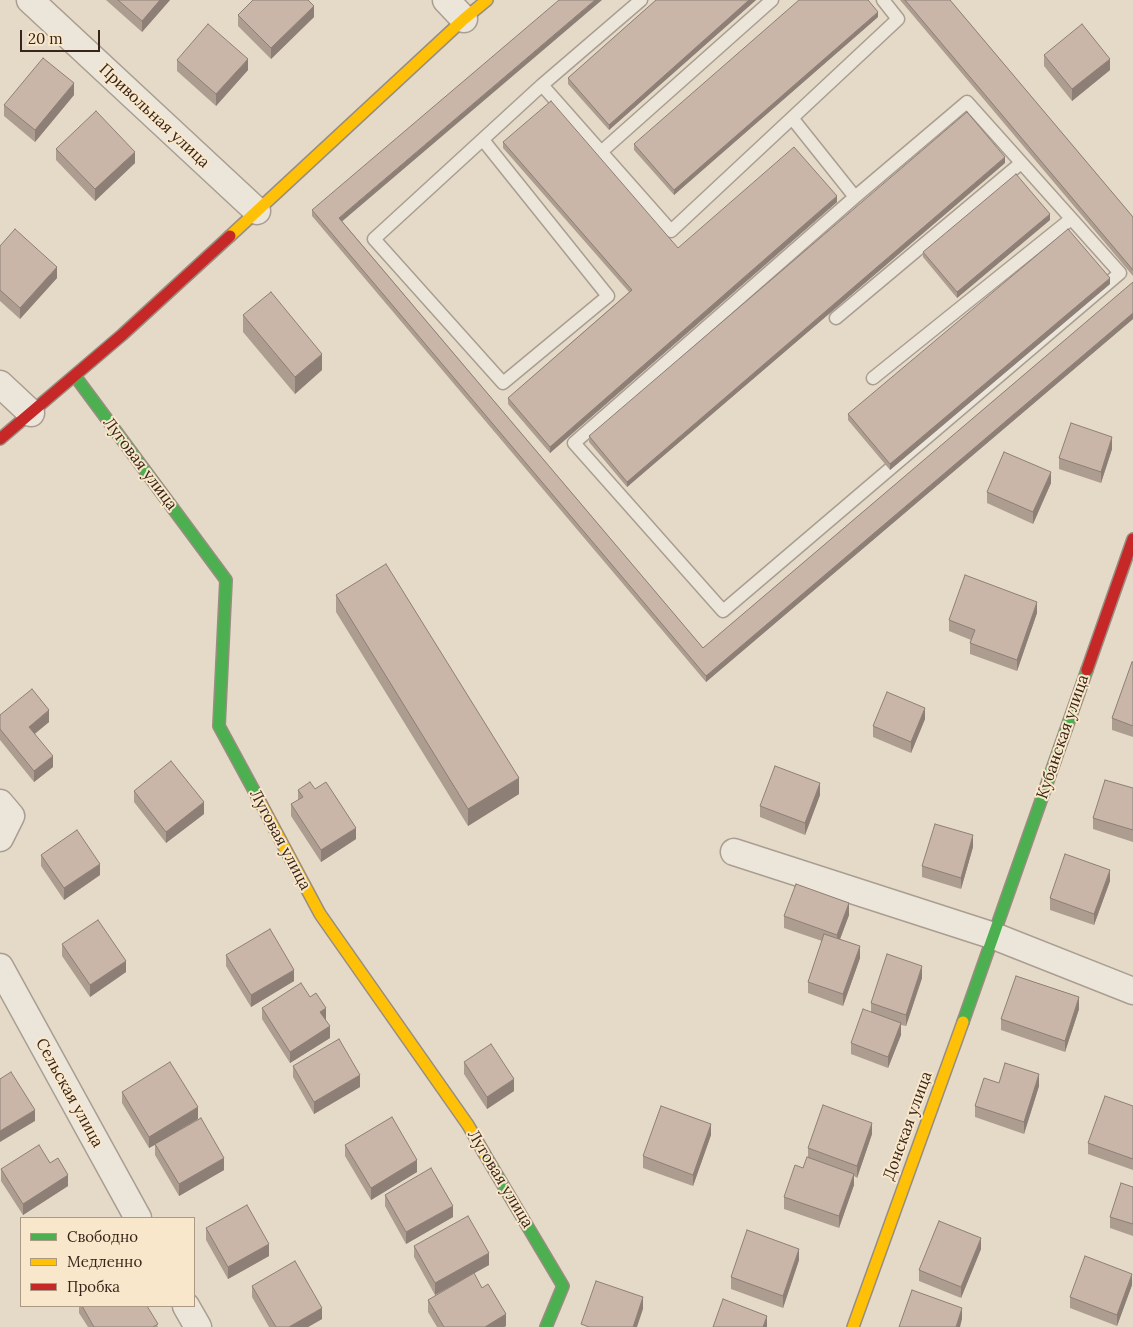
<!DOCTYPE html>
<meta charset="utf-8">
<style>
body{margin:0}
#map{position:relative;width:1133px;height:1327px;overflow:hidden;background:#e5d9c7;font-family:Lora,serif}
canvas{display:block}
.legend{position:absolute;left:20px;top:1217px;width:175px;height:90px;box-sizing:border-box;background:#f9e7cb;border:1px solid #ac9984;margin:0;padding:6px 9px;list-style:none;font-size:15px;color:#38251a}
.legend li{display:flex;align-items:center;gap:10px;height:25px}
.legend b{width:25px;border:1px solid #ac9984}
.scale{position:absolute;left:20px;top:30px;width:80px;height:22px;box-sizing:border-box;border:2px solid #38251a;border-top:0;padding-left:6px;font-size:15px;line-height:18px;white-space:nowrap;color:#38251a;-webkit-text-stroke:4px #f9e7cb;paint-order:stroke}
</style>
<div id="map">
<canvas width="1133" height="1327"></canvas>
<ul class="legend">
<li><b style="height:6px;background:#4caf50"></b>Свободно</li>
<li><b style="height:6px;background:#ffc107"></b>Медленно</li>
<li><b style="height:6px;background:#c62828"></b>Пробка</li>
</ul>
<div class="scale">20 m</div>
</div>
<script>
const c = document.querySelector('canvas').getContext('2d');
c.lineJoin = 'round';
function shape(rows) {
  const path = new Path2D();
  for (const r of rows) {
    path.moveTo(r[0], r[1]);
    for (let i = 2; i < r.length; i += 2) path.lineTo(r[i], r[i + 1]);
  }
  return path;
}
function strokePath(path, color, width, dash) {
  c.strokeStyle = color;
  c.lineWidth = width;
  c.lineCap = dash ? 'butt' : 'round';
  c.setLineDash(dash || []);
  c.stroke(path);
}
function fillPath(path, color) {
  c.fillStyle = color;
  c.fill(path, 'evenodd');
}
function drawText(font, color, halo, rows, align = 'center') {
  c.font = font + ' Lora,serif';
  c.lineWidth = 4;
  c.setLineDash([]);
  c.textBaseline = 'middle';
  c.strokeStyle = halo;
  c.fillStyle = color;
  for (const [text, x, y, turn = 0] of rows) {
    c.save();
    c.translate(x, y);
    c.rotate((+turn || 0) * Math.PI / 180);
    c.textAlign = isNaN(turn) ? turn : align;
    if (halo) c.strokeText(text, 0, 0);
    c.fillText(text, 0, 0);
    c.restore();
  }
}
const lane = shape([
 [641,0,542,85,671,231,792,118],
 [967,102,1120,273,723,611,574,443,855,197,967,102],
 [483,140,608,296,503,383,374,239,542,85],
 [601,152,772,0],
 [855,197,792,118,898,19,883,0],
 [836,318,1021,163],
 [873,378,1071,219]
]);
const street = shape([
 [30,0,257,211],
 [446,0,464,19],
 [0,384,31,413],
 [0,803,11,816,0,838],
 [734,852,994,936,1133,991],
 [0,967,138,1218],
 [186,1306,198,1327]
]);
const fast = shape([
 [75,376,226,580,219,726,258,798],
 [963,1022,1087,670],
 [484,1153,563,1286,546,1327]
]);
const slow = shape([
 [230,236,464,19,487,0],
 [258,798,320,914,468,1125,484,1153],
 [853,1327,963,1022]
]);
const jam = shape([
 [0,439,122,335,230,236],
 [1087,670,1133,539]
]);
strokePath(lane, '#a99e91', 15);
strokePath(street, '#a99e91', 29);
strokePath(fast, '#998d81', 14);
strokePath(slow, '#998d81', 14);
strokePath(jam, '#998d81', 14);
strokePath(lane, '#ece5da', 12);
strokePath(street, '#ece5da', 26);
strokePath(fast, '#4caf50', 11);
strokePath(slow, '#ffc107', 11);
strokePath(jam, '#c62828', 11);
fillPath(shape([
 [106,0,170,0,142,32],
 [656,0,756,0,609,130,568,84,568,78],
 [900,0,950,0,1133,217,1133,276],
 [238,15,314,17,271,59,238,26],
 [878,17,674,195,634,150,634,144],
 [1044,55,1110,70,1072,101,1044,66],
 [177,60,248,70,216,106,177,71],
 [74,95,35,142,4,116,4,105],
 [503,142,678,248,837,202,550,453,508,404,508,398,629,292,503,148],
 [56,149,135,163,95,201,56,160],
 [1005,163,627,487,589,442,589,436],
 [312,210,342,221,703,648,1133,282,1133,319,706,682,312,216],
 [1050,220,957,298,923,257,923,252],
 [0,246,57,278,20,319,0,301],
 [1110,284,890,470,848,420,848,414],
 [243,315,322,370,295,394,243,332],
 [1112,449,1101,483,1059,469,1059,458],
 [1051,483,1033,524,987,503,987,492],
 [336,595,519,794,468,826,336,612],
 [1037,613,1017,671,970,654,970,643,971,640,949,631,949,620],
 [1133,662,1133,737,1112,730,1112,718],
 [0,715,49,722,35,734,53,767,34,782,0,740],
 [925,719,911,753,873,737,873,726],
 [1133,788,1133,842,1093,829,1093,818],
 [315,789,356,839,321,862,291,816,291,804,298,800,298,790],
 [134,791,204,814,166,843,134,802],
 [820,795,805,835,760,817,760,806],
 [973,847,961,889,922,877,922,866],
 [41,855,100,875,64,900,41,866],
 [1110,881,1094,925,1050,910,1050,898],
 [849,915,840,939,860,958,843,1006,808,993,808,982,822,941,784,928,784,916],
 [62,944,126,972,90,997,62,956],
 [226,955,294,981,251,1007,226,966],
 [922,978,906,1026,901,1025,901,1035,888,1068,851,1054,851,1043,871,1012,871,1003],
 [262,1008,326,1020,330,1038,290,1063,262,1019],
 [1079,1009,1065,1052,1001,1030,1001,1019],
 [464,1062,514,1091,487,1109,464,1074],
 [293,1066,360,1087,314,1114,293,1077],
 [999,1083,1039,1086,1024,1134,975,1117,975,1106],
 [122,1092,198,1119,175,1132,224,1170,179,1196,155,1155,155,1145,149,1148,122,1103],
 [1133,1106,1133,1170,1088,1154,1088,1143],
 [872,1134,857,1178,854,1176,854,1185,839,1228,784,1209,784,1197,803,1168,808,1158,808,1148],
 [711,1135,693,1186,643,1168,643,1156],
 [345,1145,417,1172,371,1200,345,1156],
 [50,1163,68,1186,23,1215,1,1181,1,1169],
 [1133,1187,1133,1236,1110,1228,1110,1217],
 [385,1195,453,1217,406,1244,385,1206],
 [206,1228,269,1256,228,1279,206,1240],
 [414,1246,489,1265,435,1295,414,1257],
 [981,1249,961,1298,919,1281,919,1270],
 [799,1260,783,1308,731,1289,731,1277],
 [1132,1285,1117,1326,1070,1308,1070,1297],
 [252,1286,322,1319,308,1327,269,1327,252,1297],
 [482,1288,506,1326,504,1327,437,1327,428,1312,428,1300],
 [79,1306,147,1306,158,1327,88,1327,79,1313]
]), '#ad9d90');
fillPath(shape([
 [160,0,170,0,142,32,142,21],
 [595,0,602,0,339,224,339,218],
 [749,0,756,0,609,130,609,125],
 [314,6,314,17,271,59,271,48],
 [878,12,878,17,674,195,674,190],
 [248,59,248,70,216,106,216,94],
 [1110,59,1110,70,1072,101,1072,89],
 [74,83,74,95,35,142,35,130],
 [135,152,135,163,95,201,95,189],
 [1005,157,1005,163,627,487,627,482],
 [837,196,837,202,550,453,550,447],
 [1050,214,1050,220,957,298,957,292],
 [57,267,57,278,20,319,20,308],
 [1110,278,1110,284,890,470,890,464],
 [1133,313,1133,319,706,682,706,676],
 [322,354,322,370,295,394,295,377],
 [1112,437,1112,449,1101,483,1101,472],
 [1051,472,1051,483,1033,524,1033,512],
 [1037,602,1037,613,1017,671,1017,660],
 [925,708,925,719,911,753,911,742],
 [49,710,49,722,29,738,29,727],
 [53,756,53,767,34,782,34,771],
 [519,778,519,794,468,826,468,809],
 [820,783,820,795,805,835,805,823],
 [204,802,204,814,166,843,166,832],
 [356,828,356,839,321,862,321,850],
 [973,835,973,847,961,889,961,878],
 [100,864,100,875,64,900,64,888],
 [1110,870,1110,881,1094,925,1094,914],
 [849,903,849,915,837,947,837,935],
 [860,946,860,958,843,1006,843,994],
 [126,961,126,972,90,997,90,985],
 [922,966,922,978,906,1026,906,1015],
 [294,970,294,981,251,1007,251,995],
 [1079,997,1079,1009,1065,1052,1065,1041],
 [326,1008,326,1020,320,1023,320,1012],
 [901,1023,901,1035,888,1068,888,1057],
 [330,1026,330,1038,290,1063,290,1052],
 [1039,1074,1039,1086,1024,1134,1024,1122],
 [360,1075,360,1087,314,1114,314,1102],
 [514,1079,514,1091,487,1109,487,1097],
 [198,1107,198,1119,149,1148,149,1137],
 [35,1110,35,1121,0,1142,0,1131],
 [872,1123,872,1134,857,1178,857,1166],
 [711,1124,711,1135,693,1186,693,1175],
 [224,1158,224,1170,179,1196,179,1184],
 [417,1160,417,1172,371,1200,371,1188],
 [854,1174,854,1185,839,1228,839,1216],
 [68,1175,68,1186,23,1215,23,1204],
 [453,1206,453,1217,406,1244,406,1232],
 [981,1238,981,1249,961,1298,961,1287],
 [269,1244,269,1256,228,1279,228,1267],
 [799,1249,799,1260,783,1308,783,1296],
 [489,1253,489,1265,435,1295,435,1283],
 [1132,1274,1132,1285,1117,1326,1117,1315],
 [643,1297,643,1309,637,1327,633,1327],
 [322,1308,322,1319,308,1327,289,1327],
 [962,1308,962,1319,960,1327,956,1327],
 [506,1314,506,1326,504,1327,485,1327],
 [767,1316,767,1327,763,1327]
]), '#8d7f76');
const building = shape([
 [118,0,160,0,142,21,118,0],
 [253,0,308,0,314,6,271,48,238,15,253,0],
 [559,0,595,0,339,218,703,648,1133,282,1133,313,706,676,312,210,559,0],
 [656,0,749,0,609,125,568,78,656,0],
 [799,0,868,0,878,12,674,190,634,144,799,0],
 [905,0,950,0,1133,217,1133,270,905,0],
 [208,24,248,59,216,94,177,60,208,24],
 [1082,24,1110,59,1072,89,1044,55,1082,24],
 [43,58,74,83,35,130,4,105,43,58],
 [551,101,678,248,794,147,837,196,550,447,508,398,632,290,503,142,551,101],
 [96,111,135,152,95,189,56,149,96,111],
 [967,112,1005,157,627,482,589,436,967,112],
 [1016,174,1050,214,957,292,923,252,1016,174],
 [15,229,57,267,20,308,0,290,0,246,15,229],
 [1068,229,1110,278,890,464,848,414,1068,229],
 [271,292,322,354,295,377,243,315,271,292],
 [1071,423,1112,437,1101,472,1059,458,1071,423],
 [1004,452,1051,472,1033,512,987,492,1004,452],
 [386,564,519,778,468,809,336,595,386,564],
 [965,575,1037,602,1017,660,970,643,975,630,949,620,965,575],
 [1132,662,1133,662,1133,726,1112,718,1132,662],
 [32,689,49,710,29,727,53,756,34,771,0,729,0,715,32,689],
 [887,692,925,708,911,742,873,726,887,692],
 [171,761,204,802,166,832,134,791,171,761],
 [775,766,820,783,805,823,760,806,775,766],
 [1105,780,1133,788,1133,830,1093,818,1105,780],
 [310,782,315,789,326,782,356,828,321,850,291,804,303,797,298,790,310,782],
 [935,824,973,835,961,878,922,866,935,824],
 [77,830,100,864,64,888,41,855,77,830],
 [1065,854,1110,870,1094,914,1050,898,1065,854],
 [796,884,849,903,837,935,784,916,796,884],
 [98,920,126,961,90,985,62,944,98,920],
 [270,929,294,970,251,995,226,955,270,929],
 [824,934,860,946,843,994,808,982,824,934],
 [887,954,922,966,906,1015,871,1003,887,954],
 [1016,976,1079,997,1065,1041,1001,1019,1016,976],
 [301,983,310,997,316,993,326,1008,320,1012,330,1026,290,1052,262,1008,301,983],
 [863,1009,901,1023,888,1057,851,1043,863,1009],
 [339,1039,360,1075,314,1102,293,1066,339,1039],
 [491,1044,514,1079,487,1097,464,1062,491,1044],
 [170,1062,198,1107,149,1137,122,1092,170,1062],
 [1005,1063,1039,1074,1024,1122,975,1106,984,1078,999,1083,1005,1063],
 [11,1072,35,1110,0,1131,0,1079,11,1072],
 [1105,1096,1133,1106,1133,1159,1088,1143,1105,1096],
 [823,1105,872,1123,857,1166,808,1148,823,1105],
 [661,1106,711,1124,693,1175,643,1156,661,1106],
 [392,1117,417,1160,371,1188,345,1145,392,1117],
 [201,1118,224,1158,179,1184,155,1144,201,1118],
 [39,1145,50,1163,58,1158,68,1175,23,1204,1,1169,39,1145],
 [807,1157,854,1174,839,1216,784,1197,795,1165,803,1168,807,1157],
 [431,1168,453,1206,406,1232,385,1195,431,1168],
 [1121,1183,1133,1187,1133,1224,1110,1217,1121,1183],
 [247,1205,269,1244,228,1267,206,1228,247,1205],
 [468,1216,489,1253,435,1283,414,1246,468,1216],
 [939,1221,981,1238,961,1287,919,1270,939,1221],
 [747,1230,799,1249,783,1296,731,1277,747,1230],
 [1085,1256,1132,1274,1117,1315,1070,1297,1085,1256],
 [295,1261,322,1308,289,1327,276,1327,252,1286,295,1261],
 [474,1273,482,1288,488,1284,506,1314,485,1327,444,1327,428,1300,474,1273],
 [596,1281,643,1297,633,1327,589,1327,581,1324,596,1281],
 [912,1290,962,1308,956,1327,899,1327,912,1290],
 [723,1299,767,1316,763,1327,713,1327,723,1299],
 [82,1306,147,1306,158,1324,153,1327,94,1327,82,1306]
]);
fillPath(building, '#c9b6a8');
strokePath(building, '#8d7f76', 1);
drawText('16px', '#38251a', '#f9e7cb', [
 ["Привольная улица",154,116,43],
 ["Луговая улица",140,464,53],
 ["Кубанская улица",1063,737,-71],
 ["Луговая улица",280,840,62],
 ["Сельская улица",69,1093,61],
 ["Донская улица",908,1126,-70],
 ["Луговая улица",500,1179,59]
]);
</script>
